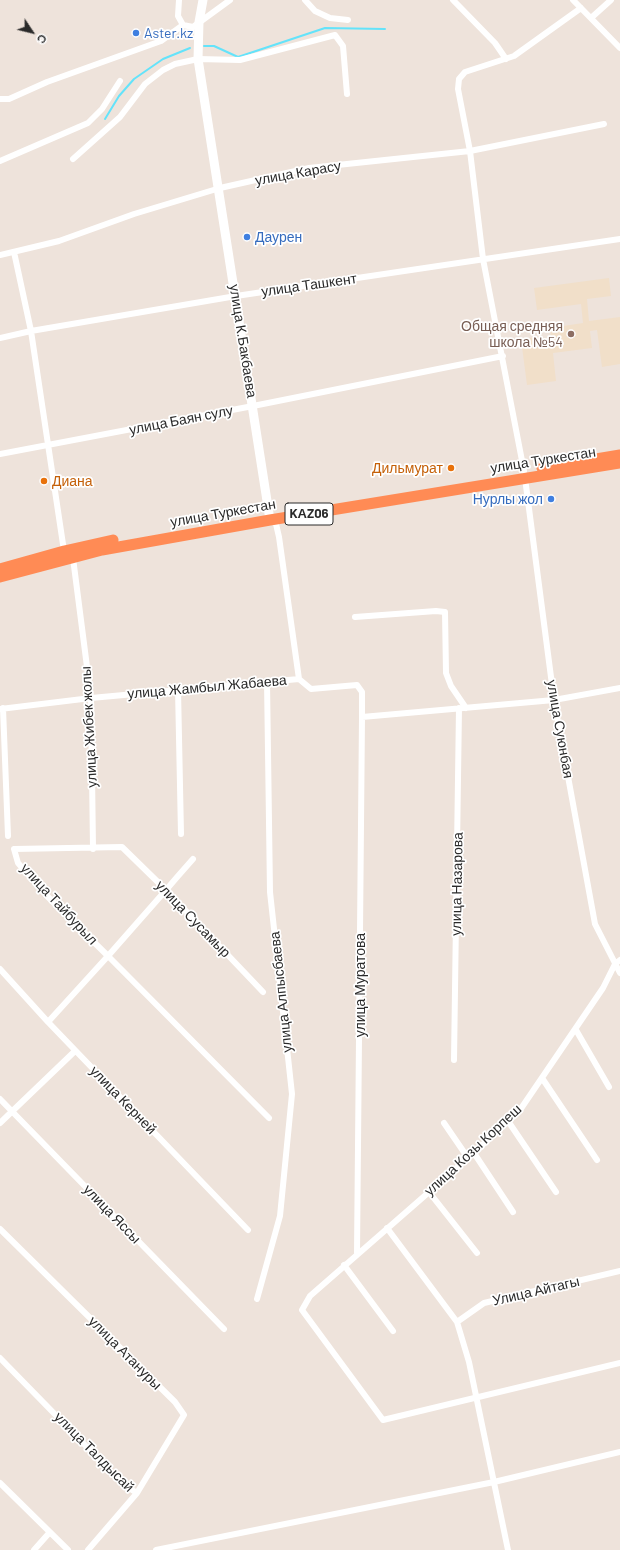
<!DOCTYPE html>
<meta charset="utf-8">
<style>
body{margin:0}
#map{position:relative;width:620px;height:1550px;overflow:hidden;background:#eee3db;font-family:Barlow,sans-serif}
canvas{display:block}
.north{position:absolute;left:12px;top:12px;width:40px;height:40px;-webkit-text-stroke:3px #fff;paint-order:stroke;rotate:125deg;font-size:11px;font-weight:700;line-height:16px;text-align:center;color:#2a2a2a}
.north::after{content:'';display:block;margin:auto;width:14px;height:18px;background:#2a2a2a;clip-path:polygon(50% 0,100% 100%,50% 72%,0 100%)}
</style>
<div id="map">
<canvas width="620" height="1550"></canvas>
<div class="north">С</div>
</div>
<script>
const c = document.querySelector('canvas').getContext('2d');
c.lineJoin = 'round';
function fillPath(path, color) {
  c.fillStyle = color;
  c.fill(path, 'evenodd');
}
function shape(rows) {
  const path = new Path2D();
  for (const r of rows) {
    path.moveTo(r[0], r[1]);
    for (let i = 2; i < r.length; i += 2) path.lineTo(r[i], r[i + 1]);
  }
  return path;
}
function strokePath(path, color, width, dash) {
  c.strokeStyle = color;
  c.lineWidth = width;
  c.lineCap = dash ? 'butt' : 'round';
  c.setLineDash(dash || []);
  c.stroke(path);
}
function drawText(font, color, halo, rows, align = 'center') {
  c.font = font + ' Barlow,sans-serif';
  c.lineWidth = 3.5;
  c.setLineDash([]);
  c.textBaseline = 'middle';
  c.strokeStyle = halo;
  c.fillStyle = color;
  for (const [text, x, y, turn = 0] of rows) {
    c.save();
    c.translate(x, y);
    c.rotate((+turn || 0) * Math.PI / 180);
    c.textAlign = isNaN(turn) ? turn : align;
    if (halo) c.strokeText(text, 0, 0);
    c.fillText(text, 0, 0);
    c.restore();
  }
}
fillPath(shape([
 [609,278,611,296,587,299,589,321,620,317,620,364,602,367,597,330,590,331,592,348,553,353,556,381,527,385,521,339,538,337,540,348,552,347,550,328,583,323,581,304,537,310,534,288]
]), '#f1dfc9');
strokePath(shape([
 [204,46,214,46,238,57,325,28,385,29],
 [105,119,119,96,134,79,163,59,190,48]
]), '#64e3fa', 2);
strokePath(shape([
 [179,0,178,16,183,25,193,27,230,0],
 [305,0,315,11,330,18,348,20],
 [453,0,495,43,506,59],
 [573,0,620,48],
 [591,18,611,0],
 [0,99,9,99,47,82,161,41,183,25],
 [73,159,120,117,145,84,163,70,175,64,198,59,240,60,335,35,343,46,347,94],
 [0,161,88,123,102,109,120,81],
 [14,252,31,331,64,551],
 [0,255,59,241,134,214,220,188,309,168,470,151,604,124],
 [0,338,31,331,236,296,620,239],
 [0,454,253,406,503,356],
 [524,471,483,259,470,151,458,89,459,79,465,72,514,56,581,8],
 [525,478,554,700,595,924,620,973],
 [270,520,276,524,279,537,299,679],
 [73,558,91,698,93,849],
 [355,617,436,611,445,612,446,673,451,686,466,708],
 [178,689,181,834],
 [3,708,8,836],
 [0,709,91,698,299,679,311,689,357,685,362,692,362,717,554,700,620,688],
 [193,859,178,876,166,890,108,956,48,897,18,863,14,849,122,847,166,890,263,992],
 [620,960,615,964,603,988,520,1110,476,1151,310,1296,302,1310,383,1420,620,1363],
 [0,969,48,1022,248,1230],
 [48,1022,108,956,269,1118],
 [576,1030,609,1087],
 [454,1060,459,708],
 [542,1078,597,1160],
 [0,1099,224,1329],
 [508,1121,556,1192],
 [0,1123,75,1051],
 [444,1123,468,1158],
 [474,1153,513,1212],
 [429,1192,477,1253],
 [387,1228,457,1322,469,1362,508,1550],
 [0,1229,175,1402,184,1415,137,1493],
 [357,1253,362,717],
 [344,1265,393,1331],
 [257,1299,280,1216,292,1094,270,892,267,681],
 [457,1322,484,1303,620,1271],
 [0,1358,124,1485,137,1493,88,1550],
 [0,1483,68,1550],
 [34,1550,50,1532],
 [156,1550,494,1482,620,1452]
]), '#fff', 6);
strokePath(shape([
 [203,0,199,22,198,59,270,520]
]), '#fff', 9);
strokePath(shape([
 [542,468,620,455],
 [0,569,64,551,113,540],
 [0,577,102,550,270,520,620,463]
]), '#ff8b55', 11);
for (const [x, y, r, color] of [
 [136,33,4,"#3f7fe0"],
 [247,237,4,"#3f7fe0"],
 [571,334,4,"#8d6e63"],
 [451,468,4,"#e8710a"],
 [44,481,4,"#e8710a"],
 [551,499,4,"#3f7fe0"]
]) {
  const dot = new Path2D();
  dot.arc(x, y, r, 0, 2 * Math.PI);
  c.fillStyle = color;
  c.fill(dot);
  strokePath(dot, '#fff', 1.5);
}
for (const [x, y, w] of [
 [309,514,48]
]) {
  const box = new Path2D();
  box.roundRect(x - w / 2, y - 11, w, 22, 3);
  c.fillStyle = '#fff';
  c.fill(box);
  strokePath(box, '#2a2a2a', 1);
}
drawText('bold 13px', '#2a2a2a', null, [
 ["KАZ06",309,514]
]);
drawText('14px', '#366cbe', '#fff', [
 ["Aster.kz",144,33],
 ["Даурен",255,237],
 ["Нурлы жол",543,499,"right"]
], 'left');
drawText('14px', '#2a2a2a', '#fff', [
 ["улица Карасу",298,173,-10],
 ["улица Ташкент",309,285,-8],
 ["улица К.Бакбаева",243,341,81],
 ["улица Баян сулу",181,420,-11],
 ["улица Туркестан",543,460,-9],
 ["улица Туркестан",223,513,-10],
 ["улица Жамбыл Жабаева",207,687,-5],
 ["улица Жибек жолы",89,727,-93],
 ["улица Суюнбая",560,729,80],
 ["улица Назарова",457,884,-89],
 ["улица Тайбурыл",59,904,47],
 ["улица Сусамыр",193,919,46],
 ["улица Муратова",360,985,-90],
 ["улица Алпысбаева",281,992,-96],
 ["улица Керней",123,1100,46],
 ["улица Козы Корпеш",473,1150,-43],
 ["улица Яссы",112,1214,46],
 ["Улица Айтагы",536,1291,-13],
 ["улица Атануры",125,1353,45],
 ["улица Талдысай",94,1452,45]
]);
drawText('14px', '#785e54', '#fff', [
 ["Общая средняя",563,326],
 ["школа №54",563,342]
], 'right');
drawText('14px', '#c56008', '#fff', [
 ["Дильмурат",443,468],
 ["Диана",52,481,"left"]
], 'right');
</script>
